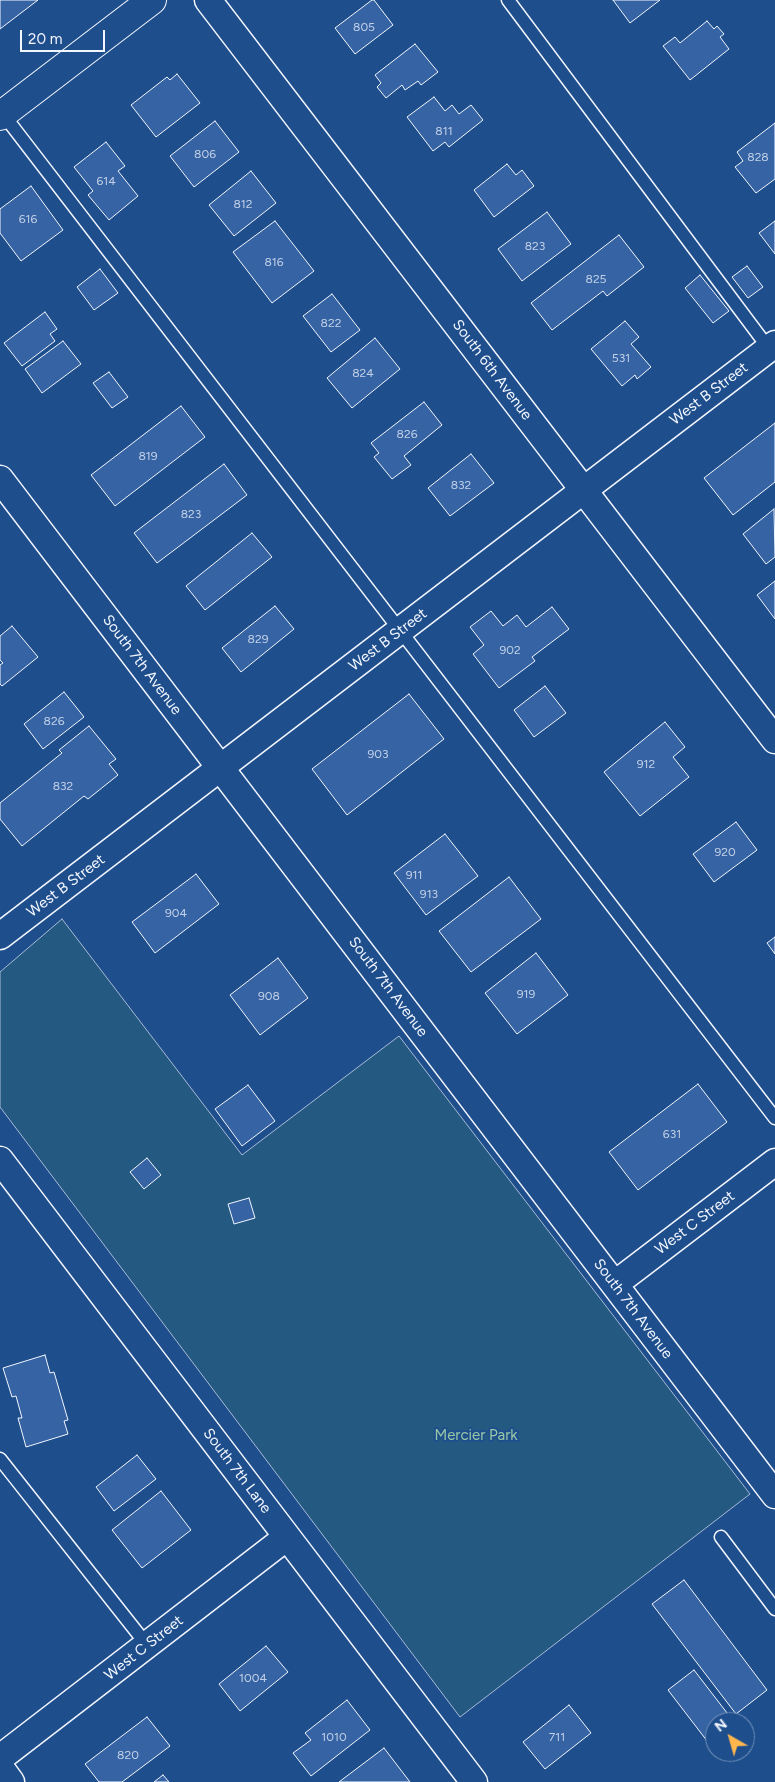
<!DOCTYPE html>
<style>
body{margin:0}
#map{position:relative;width:775px;height:1782px;overflow:hidden;background:#1f4e8c;font-family:Figtree,sans-serif}
canvas{display:block}
.north{position:absolute;left:705px;top:1712px;width:50px;height:50px;box-sizing:border-box;background:#1f4e8c;border:1px solid #7391ba;border-radius:50%;rotate:322deg;font-size:14px;font-weight:700;line-height:20px;text-align:center;color:#f2f6ff}
.north::after{content:'';display:block;margin:auto;width:18px;height:22px;background:#ffb74d;clip-path:polygon(50% 0,100% 100%,50% 72%,0 100%)}
.scale{position:absolute;left:20px;top:30px;width:85px;height:22px;box-sizing:border-box;border:2px solid #f2f6ff;border-top:0;padding-left:6px;font-size:15px;line-height:18px;white-space:nowrap;color:#f2f6ff;-webkit-text-stroke:4px #1f4e8c;paint-order:stroke}
</style>
<div id="map">
<canvas width="775" height="1782"></canvas>
<div class="north">N</div>
<div class="scale">20 m</div>
</div>
<script>
const c = document.querySelector('canvas').getContext('2d');
c.lineJoin = 'round';
function fillPath(path, color) {
  c.fillStyle = color;
  c.fill(path, 'evenodd');
}
function shape(rows) {
  const path = new Path2D();
  for (const r of rows) {
    path.moveTo(r[0], r[1]);
    for (let i = 2; i < r.length; i += 2) path.lineTo(r[i], r[i + 1]);
  }
  return path;
}
function strokePath(path, color, width, dash) {
  c.strokeStyle = color;
  c.lineWidth = width;
  c.lineCap = dash ? 'butt' : 'round';
  c.setLineDash(dash || []);
  c.stroke(path);
}
function drawText(font, color, halo, rows, align = 'center') {
  c.font = font + ' Figtree,sans-serif';
  c.lineWidth = 4;
  c.setLineDash([]);
  c.textBaseline = 'middle';
  c.strokeStyle = halo;
  c.fillStyle = color;
  for (const [text, x, y, turn = 0] of rows) {
    c.save();
    c.translate(x, y);
    c.rotate((+turn || 0) * Math.PI / 180);
    c.textAlign = isNaN(turn) ? turn : align;
    if (halo) c.strokeText(text, 0, 0);
    c.fillText(text, 0, 0);
    c.restore();
  }
}
const green = shape([
 [62,919,242,1155,399,1036,750,1494,460,1717,0,1107,0,972,62,919]
]);
fillPath(green, '#245a82');
strokePath(green, '#a8bbd7', 1);
const building = shape([
 [0,0,38,0,0,29,0,0],
 [372,0,374,0,393,25,355,54,335,28,372,0],
 [613,0,660,0,630,23,613,0],
 [707,21,714,29,717,26,724,34,720,37,729,49,690,80,663,46,675,37,680,43,707,21],
 [415,44,438,72,421,85,418,81,405,90,402,85,386,98,377,87,381,83,375,75,415,44],
 [177,74,200,103,156,137,131,105,167,77,170,80,177,74],
 [434,97,445,111,452,105,459,114,471,105,483,120,449,147,445,142,433,151,407,117,434,97],
 [215,121,239,152,194,187,170,156,215,121],
 [775,123,775,179,756,193,735,167,743,161,737,152,775,123],
 [106,142,125,166,118,171,138,196,109,220,88,195,93,191,74,167,106,142],
 [507,164,516,175,522,170,534,186,494,217,474,190,507,164],
 [251,171,276,203,234,236,209,205,251,171],
 [31,186,63,230,21,261,0,233,0,209,31,186],
 [547,212,571,244,522,281,498,249,547,212],
 [275,221,314,271,272,303,233,252,275,221],
 [775,221,775,254,759,233,775,221],
 [619,235,644,267,607,296,603,291,552,330,531,303,619,235],
 [747,266,763,287,748,298,732,277,747,266],
 [100,269,118,293,94,310,77,287,100,269],
 [700,275,729,311,713,323,685,288,700,275],
 [332,294,360,330,331,352,303,316,332,294],
 [45,312,57,329,50,334,55,341,22,366,4,343,45,312],
 [625,321,639,337,631,344,651,367,637,379,635,375,622,386,591,349,625,321],
 [375,338,400,369,352,408,327,378,375,338],
 [63,341,81,364,42,393,25,369,63,341],
 [109,372,128,397,112,408,93,383,109,372],
 [424,402,442,425,404,456,411,465,392,479,374,457,379,453,371,443,424,402],
 [181,406,205,437,115,506,91,475,181,406],
 [775,423,775,482,733,515,704,478,775,423],
 [471,454,494,483,450,516,428,488,471,454],
 [224,464,247,495,157,563,134,533,224,464],
 [774,509,775,557,766,564,743,534,774,509],
 [252,533,272,557,205,610,186,586,252,533],
 [775,581,775,619,757,595,775,581],
 [275,606,294,629,241,672,222,648,275,606],
 [552,607,569,629,532,657,535,661,499,688,473,654,484,645,470,627,491,611,503,626,517,615,526,627,552,607],
 [12,626,38,657,2,686,0,684,0,665,3,663,0,660,0,636,12,626],
 [545,686,566,713,534,737,514,710,545,686],
 [64,692,84,717,43,749,24,724,64,692],
 [409,694,444,739,347,815,312,769,409,694],
 [665,722,685,747,673,757,689,777,640,816,604,772,665,722],
 [89,726,116,759,109,764,118,775,88,799,84,796,22,846,0,819,0,803,62,753,59,750,89,726],
 [736,822,757,850,714,882,693,854,736,822],
 [445,834,478,876,426,915,394,873,445,834],
 [196,874,219,904,155,953,132,922,196,874],
 [509,877,541,919,471,972,439,931,509,877],
 [775,937,775,954,767,943,775,937],
 [536,953,568,995,517,1034,485,993,536,953],
 [278,958,308,998,260,1035,230,995,278,958],
 [698,1084,727,1122,638,1190,609,1152,698,1084],
 [248,1085,275,1121,242,1146,215,1109,248,1085],
 [147,1158,161,1175,144,1189,130,1172,147,1158],
 [249,1198,255,1218,234,1224,228,1204,249,1198],
 [45,1355,50,1373,54,1372,68,1420,64,1421,68,1434,26,1447,18,1418,22,1418,16,1396,12,1397,3,1368,45,1355],
 [137,1455,156,1479,114,1511,96,1487,137,1455],
 [161,1491,191,1530,142,1568,112,1530,161,1491],
 [684,1580,767,1690,736,1714,652,1604,684,1580],
 [266,1646,288,1672,240,1711,219,1684,266,1646],
 [694,1670,734,1722,715,1722,714,1750,668,1690,694,1670],
 [347,1700,370,1730,311,1776,293,1753,311,1740,305,1733,347,1700],
 [569,1705,591,1733,545,1769,523,1742,569,1705],
 [147,1717,170,1746,122,1782,99,1782,85,1764,147,1717],
 [384,1748,410,1782,339,1782,384,1748],
 [163,1775,169,1782,154,1782,163,1775]
]);
fillPath(building, '#3563a3');
strokePath(building, '#f2f6ff', 1);
const service = shape([
 [508,0,770,350],
 [3,114,775,1118],
 [0,1459,147,1645],
 [721,1537,775,1609]
]);
const minor = shape([
 [208,0,775,740],
 [0,479,775,1495],
 [0,936,775,344],
 [0,1160,474,1782],
 [615,1284,775,1162],
 [0,1758,287,1537],
 [0,1767,11,1782]
]);
const secondary = shape([
 [0,116,152,0]
]);
strokePath(service, '#f2f6ff', 15);
strokePath(minor, '#f2f6ff', 29);
strokePath(secondary, '#f2f6ff', 30);
strokePath(service, '#1f4e8c', 12);
strokePath(minor, '#1f4e8c', 26);
strokePath(secondary, '#1f4e8c', 28);
drawText('12px', '#c3d1e8', null, [
 ["805",364,27],
 ["811",444,131],
 ["806",205,154],
 ["828",758,157],
 ["614",106,181],
 ["812",243,204],
 ["616",28,219],
 ["823",535,246],
 ["816",274,262],
 ["825",596,279],
 ["822",331,323],
 ["531",621,358],
 ["824",363,373],
 ["826",407,434],
 ["819",148,456],
 ["832",461,485],
 ["823",191,514],
 ["829",258,639],
 ["902",510,650],
 ["826",54,721],
 ["903",378,754],
 ["912",646,764],
 ["832",63,786],
 ["920",725,852],
 ["911",414,875],
 ["913",429,894],
 ["904",176,913],
 ["919",526,994],
 ["908",269,996],
 ["631",672,1134],
 ["1004",253,1678],
 ["1010",334,1737],
 ["711",557,1737],
 ["820",128,1755]
]);
drawText('15px', '#f2f6ff', '#1f4e8c', [
 ["South 6th Avenue",492,370,53],
 ["West B Street",709,394,-37],
 ["West B Street",388,640,-37],
 ["South 7th Avenue",142,665,53],
 ["West B Street",66,886,-37],
 ["South 7th Avenue",388,987,53],
 ["West C Street",695,1223,-37],
 ["South 7th Avenue",633,1309,53],
 ["South 7th Lane",237,1471,53],
 ["West C Street",144,1648,-38]
]);
drawText('15px', '#97c8a6', '#1f4e8c', [
 ["Mercier Park",476,1436]
]);
</script>
